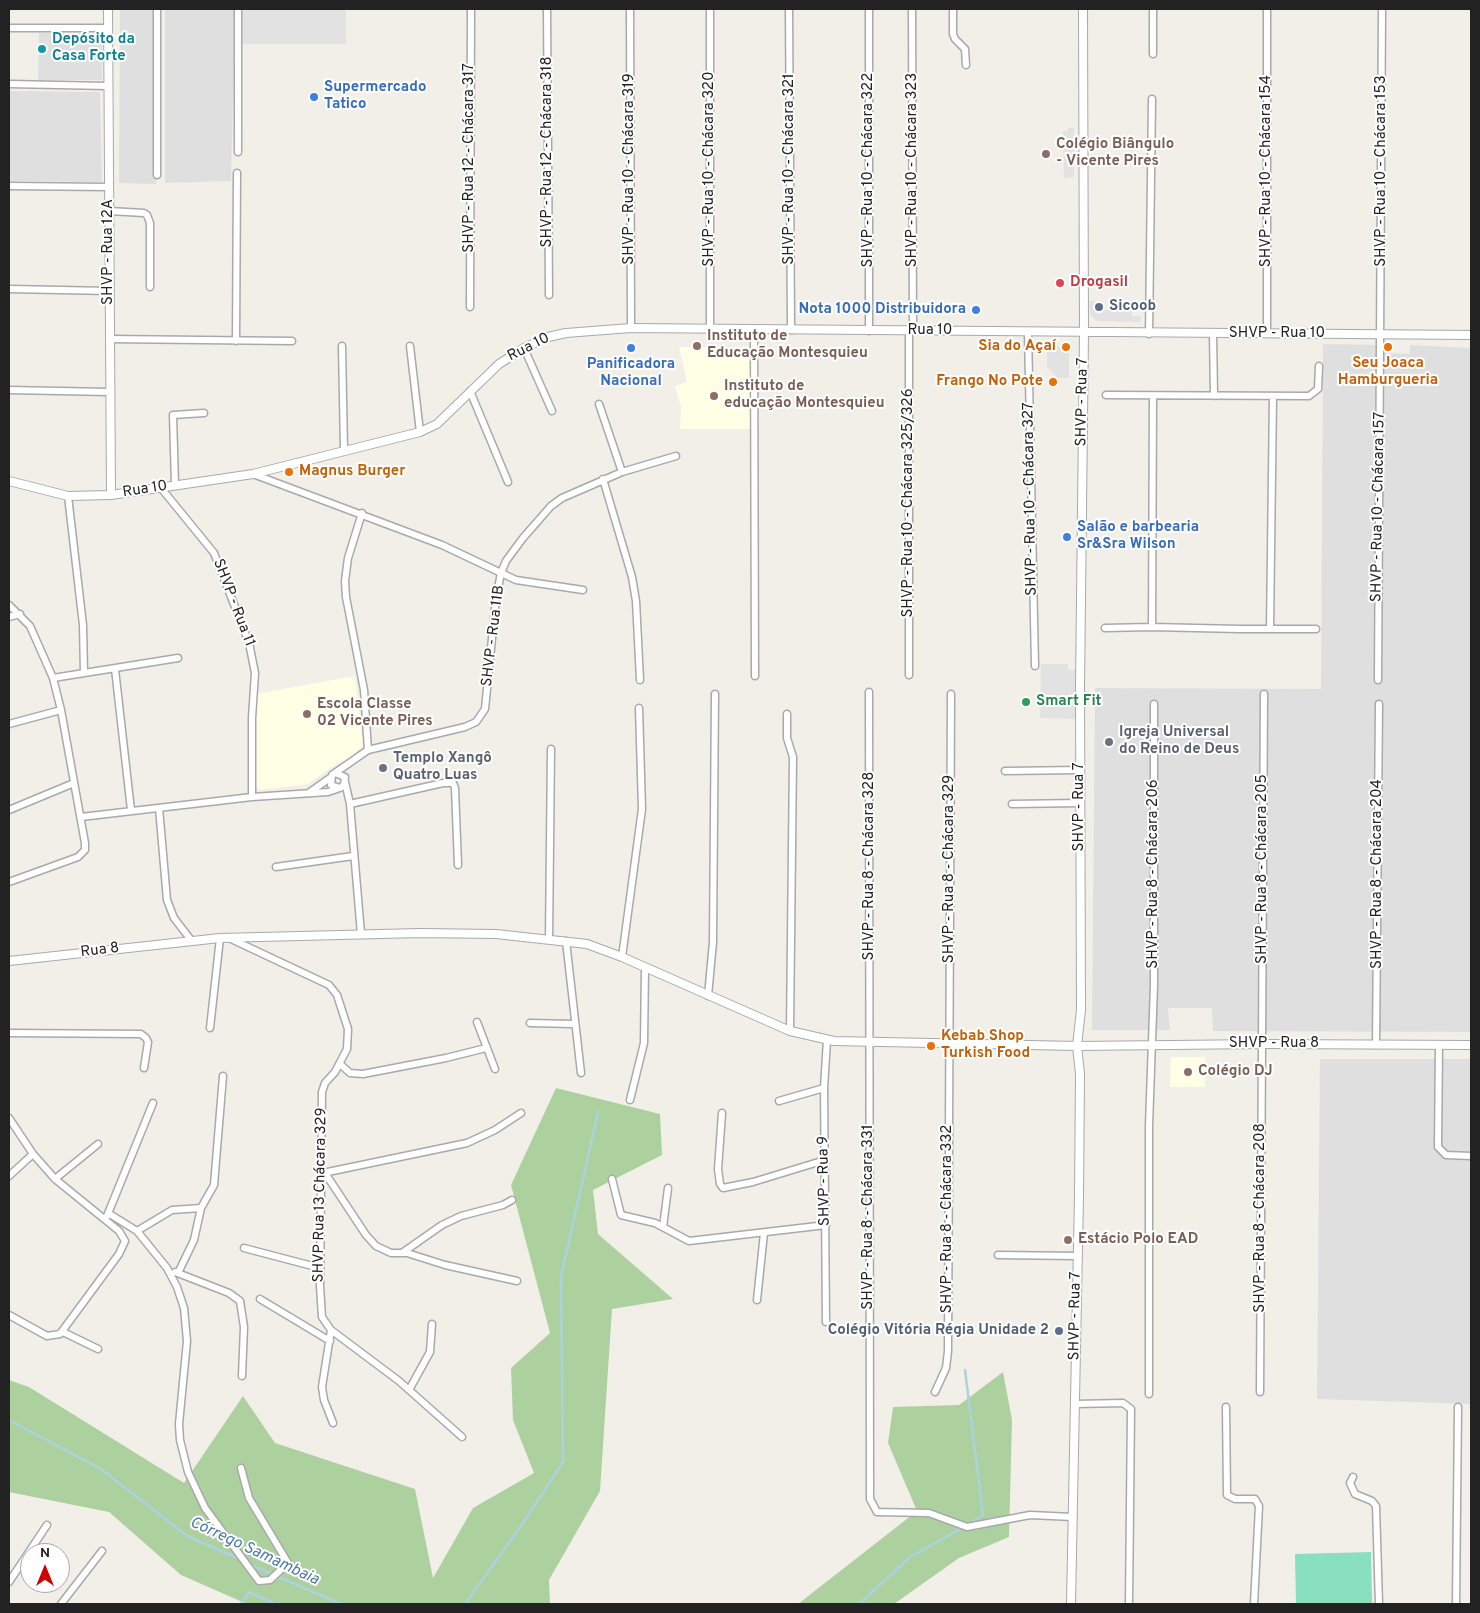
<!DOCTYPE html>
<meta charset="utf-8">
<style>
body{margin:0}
#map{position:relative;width:1480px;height:1613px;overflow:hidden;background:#f2efe9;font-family:Overpass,sans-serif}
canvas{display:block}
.frame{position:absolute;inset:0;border:10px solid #222;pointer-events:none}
.north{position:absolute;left:20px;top:1543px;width:50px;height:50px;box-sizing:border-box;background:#fff;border:1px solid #a7a7a7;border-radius:50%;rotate:0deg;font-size:14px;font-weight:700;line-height:20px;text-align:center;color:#222}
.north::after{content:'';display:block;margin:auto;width:18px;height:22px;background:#d40000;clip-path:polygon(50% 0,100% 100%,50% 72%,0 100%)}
</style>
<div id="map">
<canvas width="1480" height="1613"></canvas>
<div class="frame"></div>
<div class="north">N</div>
</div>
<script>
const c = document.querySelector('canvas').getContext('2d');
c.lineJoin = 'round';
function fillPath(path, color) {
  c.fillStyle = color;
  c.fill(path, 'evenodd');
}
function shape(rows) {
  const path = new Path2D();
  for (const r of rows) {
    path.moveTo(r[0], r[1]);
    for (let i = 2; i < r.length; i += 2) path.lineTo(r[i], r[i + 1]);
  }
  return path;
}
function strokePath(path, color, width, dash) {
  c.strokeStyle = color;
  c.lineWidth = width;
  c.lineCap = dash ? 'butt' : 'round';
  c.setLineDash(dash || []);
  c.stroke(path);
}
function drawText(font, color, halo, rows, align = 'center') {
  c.font = font + ' Overpass,sans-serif';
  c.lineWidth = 4;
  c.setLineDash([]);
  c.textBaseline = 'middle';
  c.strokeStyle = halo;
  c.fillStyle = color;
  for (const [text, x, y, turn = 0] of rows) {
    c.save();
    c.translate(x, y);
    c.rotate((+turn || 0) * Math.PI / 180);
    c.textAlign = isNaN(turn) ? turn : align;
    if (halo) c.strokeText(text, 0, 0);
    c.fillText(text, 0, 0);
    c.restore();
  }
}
fillPath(shape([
 [120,9,154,9,156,184,119,183],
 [165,9,235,9,231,181,165,183],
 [39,33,102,33,102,80,38,80],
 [9,91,100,92,102,182,9,181],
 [1323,344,1384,345,1384,353,1410,354,1410,345,1471,348,1471,1032,1213,1031,1212,1008,1168,1008,1170,1030,1092,1030,1095,688,1321,689],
 [1320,1059,1471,1059,1471,1404,1317,1399]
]), '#e0dfdf');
fillPath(shape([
 [679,347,750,347,750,429,680,429,681,406,675,386,687,382],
 [355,676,363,745,348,760,338,763,308,784,260,790,256,786,254,734,256,694],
 [1171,1057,1205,1057,1205,1087,1170,1087]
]), '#ffffe5');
fillPath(shape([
 [556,1088,660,1114,662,1155,593,1190,598,1234,673,1299,612,1309,600,1491,549,1580,550,1604,247,1604,181,1575,109,1512,9,1492,9,1380,29,1387,184,1483,243,1396,275,1443,415,1489,433,1578,473,1508,534,1473,513,1420,511,1368,550,1333,511,1185],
 [1003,1372,1012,1420,1009,1537,959,1558,894,1604,798,1604,917,1511,888,1443,893,1407,959,1405]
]), '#add19e');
fillPath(shape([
 [1371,1552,1372,1604,1296,1604,1295,1554]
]), '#88e0be');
fillPath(shape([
 [240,9,346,9,346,44,240,44],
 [1068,128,1074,128,1074,177,1064,178,1063,131,1068,131],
 [1089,301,1095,301,1095,310,1132,310,1132,316,1141,316,1141,322,1098,321,1090,315],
 [1047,347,1064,347,1064,350,1069,350,1069,378,1058,378,1047,367],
 [1041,664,1068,664,1068,670,1075,670,1075,719,1040,718]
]), '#e2e2e2');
strokePath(shape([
 [965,1370,983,1515,967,1525],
 [9,1420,101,1469,187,1536,242,1560],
 [249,1564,341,1604],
 [241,1604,249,1592,276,1604],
 [465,1604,523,1523,563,1462,561,1277,598,1112],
 [859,1604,910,1557,962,1528]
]), '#aad3df', 2.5);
const minor = shape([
 [157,9,157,175],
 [238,9,238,152],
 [547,9,549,295],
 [630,9,631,328],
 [789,9,791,330],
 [869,9,869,331],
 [912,9,913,331],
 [953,9,953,34,955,39,965,49,966,65],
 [1267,9,1267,333],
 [9,28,108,28],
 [1153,54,1153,9],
 [9,84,108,86],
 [9,186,109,187],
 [109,211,144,213,147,215,150,223,150,287],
 [9,289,110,291],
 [470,307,471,9],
 [710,329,710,9],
 [754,330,755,676],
 [1028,332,1035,666],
 [1149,334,1152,99],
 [1213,334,1214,396],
 [110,339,292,341],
 [236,341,237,173],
 [342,346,344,450],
 [410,346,420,432],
 [524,348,552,411],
 [9,390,109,392],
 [470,391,508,482],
 [1106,395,1309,396,1318,389,1319,366],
 [1153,396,1152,627,1239,629,1270,629,1273,396],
 [599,404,622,472],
 [253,474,442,545,516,580,583,590],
 [603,479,632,577,636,601,640,680],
 [175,485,173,415,204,413],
 [161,488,214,553,249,643,255,673,252,718,252,797],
 [68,496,83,625,84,673],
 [362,513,348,558,345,581,346,597,364,690,368,750],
 [9,605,30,626,53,678,61,710,85,843,85,850,78,857,9,882],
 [9,617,20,614],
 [1105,628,1152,627],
 [1270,629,1316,629],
 [115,669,131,810],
 [909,675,909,331],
 [53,678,178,658],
 [1378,680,1382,9],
 [869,692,870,1499,877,1512,929,1513,967,1527,1030,1515,1073,1517],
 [787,714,787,738,793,757,790,1031],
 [9,724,61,710],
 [1005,771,1080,770],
 [335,773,345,777,344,785,340,788,331,785,332,775,368,750,465,727,476,722,485,709,496,598,501,573,506,561,523,538,551,506,562,498,622,472,676,456],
 [345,782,350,804,361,934],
 [310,792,330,778],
 [350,804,443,783,453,783,455,788,458,865],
 [1012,804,1080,803],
 [159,808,167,900,174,918,191,940],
 [9,810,74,783],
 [81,817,252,797,328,792,337,789],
 [276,867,353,856],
 [229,938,329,985,337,995,348,1029,347,1049,335,1072,325,1083,322,1092,320,1286,322,1317,331,1330,399,1381,462,1437],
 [549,939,551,749],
 [566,941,581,1073],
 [622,957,642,809,639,708],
 [708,996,713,942,715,694],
 [477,1022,495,1069],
 [530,1023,573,1024],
 [210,1028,220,938],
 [9,1033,141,1034,146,1038,148,1042,144,1068],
 [1376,1045,1379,704],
 [1439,1045,1438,1147,1446,1155,1471,1156],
 [340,1064,350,1073,363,1074,446,1058,486,1048],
 [630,1100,644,1043,645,968],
 [779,1101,824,1088],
 [722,1113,718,1169,720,1184,723,1188,753,1182,825,1160],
 [9,1118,33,1154,55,1179,119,1231,125,1241,119,1254,60,1334,47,1336,9,1315],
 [323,1173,467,1143,495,1130,521,1113],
 [325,1173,366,1235,376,1246,391,1253,407,1253,445,1265,517,1281],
 [9,1176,33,1154],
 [55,1179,98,1144],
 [612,1179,621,1215,655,1223,689,1241,826,1225],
 [108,1213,137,1231,167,1268,177,1287,184,1308,187,1341,179,1424,180,1440,188,1472,205,1508,259,1581,270,1580,288,1563,249,1498,241,1468],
 [107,1216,153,1103],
 [663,1227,668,1188],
 [137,1231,172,1210,201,1208],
 [244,1248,320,1268],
 [402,1253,442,1225,461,1216,503,1205,512,1200],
 [998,1255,1077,1256],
 [175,1272,229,1293,240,1301,244,1327,242,1376],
 [178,1273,194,1240,201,1208,214,1185,223,1076],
 [260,1299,330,1341],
 [757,1300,764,1233],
 [826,1322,824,1088,827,1040],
 [331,1330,322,1387,324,1400,333,1423],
 [63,1332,98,1349],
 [409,1390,430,1352,432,1324],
 [935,1392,946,1368,948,1351,951,694],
 [1260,1392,1264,694],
 [1149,1394,1149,1125,1154,985,1154,704],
 [1075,1404,1123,1403,1131,1409,1129,1604],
 [1226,1407,1227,1495,1235,1499,1255,1499,1259,1506,1254,1604],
 [1353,1477,1350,1483,1355,1494,1372,1501,1376,1506,1379,1604],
 [9,1582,47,1525],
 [61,1604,102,1551],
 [1456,1604,1458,1407]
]);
const tertiary = shape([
 [108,9,111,495],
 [9,481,68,496,111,495,253,474,420,432,437,424,499,364,524,348,548,337,566,333,631,328,1471,335],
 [9,961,220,938,420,933,496,934,587,944,622,957,790,1031,834,1041,1077,1046,1263,1044,1471,1045],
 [1071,1604,1079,1196,1080,1074,1077,1046,1081,1010,1080,687,1084,332,1083,9]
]);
strokePath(minor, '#a9a9a9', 9);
strokePath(tertiary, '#a9a9a9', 10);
strokePath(minor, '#fff', 6);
strokePath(tertiary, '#fff', 8);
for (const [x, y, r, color] of [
 [42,49,5,"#0f9aa8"],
 [314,97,5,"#3f7fe0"],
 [1046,154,5,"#8d6e63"],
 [1060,283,5,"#e0444e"],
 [1099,307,5,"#5c6f8a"],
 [976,310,5,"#3f7fe0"],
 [697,346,5,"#8d6e63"],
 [1066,347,5,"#e8710a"],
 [1388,347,5,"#e8710a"],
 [631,348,5,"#3f7fe0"],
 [1053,382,5,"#e8710a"],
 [714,396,5,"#8d6e63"],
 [289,472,5,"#e8710a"],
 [1067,537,5,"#3f7fe0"],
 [1026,702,5,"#2e9e5b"],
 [307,714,5,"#8d6e63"],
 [1109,742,5,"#6b7280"],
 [383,768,5,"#6b7280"],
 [931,1046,5,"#e8710a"],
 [1188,1072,5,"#8d6e63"],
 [1068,1240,5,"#8d6e63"],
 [1059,1331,5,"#5c6f8a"]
]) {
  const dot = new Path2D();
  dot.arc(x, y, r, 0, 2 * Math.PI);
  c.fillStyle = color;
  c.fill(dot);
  strokePath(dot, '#fff', 2);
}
drawText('bold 15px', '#0d838f', '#fff', [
 ["Depósito da",52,40],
 ["Casa Forte",52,57]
], 'left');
drawText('bold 15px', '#366cbe', '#fff', [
 ["Supermercado",324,88],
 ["Tatico",324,105],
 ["Nota 1000 Distribuidora",966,310,"right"],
 ["Panificadora",631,365,"center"],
 ["Nacional",631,382,"center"],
 ["Salão e barbearia",1077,528],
 ["Sr&Sra Wilson",1077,545]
], 'left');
drawText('bold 15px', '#785e54', '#fff', [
 ["Colégio Biângulo",1056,145],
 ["- Vicente Pires",1056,162],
 ["Instituto de",707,337],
 ["Educação Montesquieu",707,354],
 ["Instituto de",724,387],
 ["educação Montesquieu",724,404],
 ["Escola Classe",317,705],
 ["02 Vicente Pires",317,722],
 ["Colégio DJ",1198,1072],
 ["Estácio Polo EAD",1078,1240]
], 'left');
drawText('15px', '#222', '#fff', [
 ["SHVP - Rua 12 - Chácara 318",548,152,-90],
 ["SHVP - Rua 12 - Chácara 317",470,158,-90],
 ["SHVP - Rua 10 - Chácara 319",630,169,-90],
 ["SHVP - Rua 10 - Chácara 320",710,169,-90],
 ["SHVP - Rua 10 - Chácara 321",790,169,-90],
 ["SHVP - Rua 10 - Chácara 322",869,170,-90],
 ["SHVP - Rua 10 - Chácara 323",913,170,-90],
 ["SHVP - Rua 10 - Chácara 154",1267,171,-90],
 ["SHVP - Rua 10 - Chácara 153",1382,171,-90],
 ["SHVP - Rua 12A",109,252,-90],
 ["Rua 10",930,331],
 ["SHVP - Rua 10",1277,334],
 ["Rua 10",529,348,-27],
 ["SHVP - Rua 7",1083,402,-89],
 ["Rua 10",145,490,-9],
 ["SHVP - Rua 10 - Chácara 327",1031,499,-91],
 ["SHVP - Rua 10 - Chácara 325/326",909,503,-90],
 ["SHVP - Rua 10 - Chácara 157",1379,507,-89],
 ["SHVP - Rua 11",233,603,69],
 ["SHVP - Rua 11B",494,636,-83],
 ["SHVP - Rua 7",1080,807,-90],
 ["SHVP - Rua 8 - Chácara 328",870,866,-90],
 ["SHVP - Rua 8 - Chácara 329",950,869,-90],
 ["SHVP - Rua 8 - Chácara 205",1263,869,-90],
 ["SHVP - Rua 8 - Chácara 206",1154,874,-90],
 ["SHVP - Rua 8 - Chácara 204",1378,874,-90],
 ["Rua 8",100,951,-7],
 ["SHVP - Rua 8",1274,1044],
 ["SHVP - Rua 9",825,1181,-91],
 ["SHVP Rua 13 Chácara 329",321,1195,-89],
 ["SHVP - Rua 8 - Chácara 331",869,1217,-90],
 ["SHVP - Rua 8 - Chácara 208",1261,1218,-90],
 ["SHVP - Rua 8 - Chácara 332",948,1219,-90],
 ["SHVP - Rua 7",1076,1316,-89]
]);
drawText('bold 15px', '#be3a42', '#fff', [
 ["Drogasil",1070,283]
], 'left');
drawText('bold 15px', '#4e5e75', '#fff', [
 ["Sicoob",1109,307],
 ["Colégio Vitória Régia Unidade 2",1049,1331,"right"]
], 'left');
drawText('bold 15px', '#c56008', '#fff', [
 ["Sia do Açaí",1056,347],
 ["Seu Joaca",1388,364,"center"],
 ["Hamburgueria",1388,381,"center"],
 ["Frango No Pote",1043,382],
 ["Magnus Burger",299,472,"left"],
 ["Kebab Shop",941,1037,"left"],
 ["Turkish Food",941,1054,"left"]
], 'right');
drawText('bold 15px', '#27864d', '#fff', [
 ["Smart Fit",1036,702]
], 'left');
drawText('bold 15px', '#5b616d', '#fff', [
 ["Igreja Universal",1119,733],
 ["do Reino de Deus",1119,750],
 ["Templo Xangô",393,759],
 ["Quatro Luas",393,776]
], 'left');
drawText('italic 16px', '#4a7aab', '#fff', [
 ["Córrego Samambaia",254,1552,25]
]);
</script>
